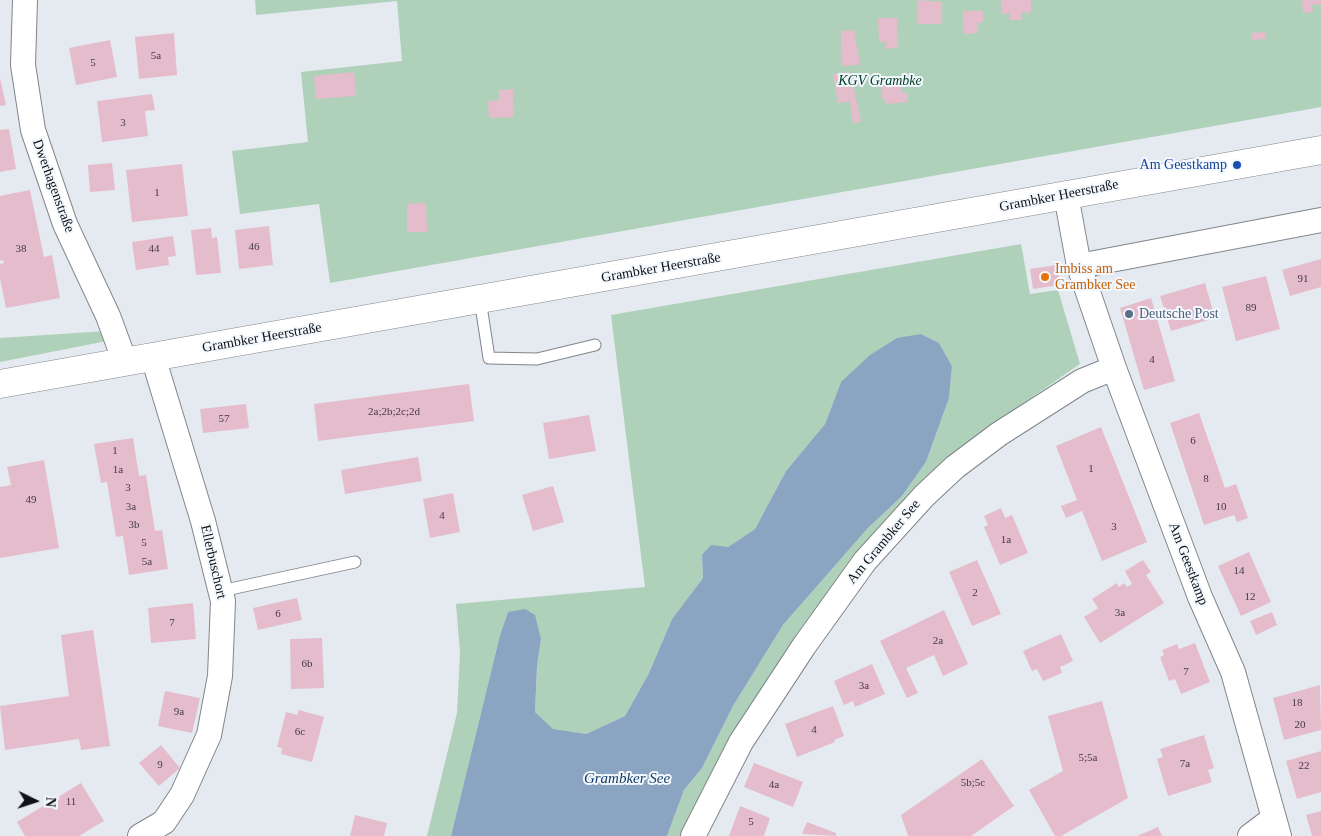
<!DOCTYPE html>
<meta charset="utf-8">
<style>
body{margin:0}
#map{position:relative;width:1321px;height:836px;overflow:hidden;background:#e5eaf1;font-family:Georgia,serif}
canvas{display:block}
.north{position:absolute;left:10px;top:776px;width:50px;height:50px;-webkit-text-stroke:4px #f2f8fe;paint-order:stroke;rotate:94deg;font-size:14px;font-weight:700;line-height:20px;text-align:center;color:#0f1113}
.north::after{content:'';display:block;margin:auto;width:18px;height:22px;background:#0f1113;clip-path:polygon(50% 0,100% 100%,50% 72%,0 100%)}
</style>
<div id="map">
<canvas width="1321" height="836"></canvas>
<div class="north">N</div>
</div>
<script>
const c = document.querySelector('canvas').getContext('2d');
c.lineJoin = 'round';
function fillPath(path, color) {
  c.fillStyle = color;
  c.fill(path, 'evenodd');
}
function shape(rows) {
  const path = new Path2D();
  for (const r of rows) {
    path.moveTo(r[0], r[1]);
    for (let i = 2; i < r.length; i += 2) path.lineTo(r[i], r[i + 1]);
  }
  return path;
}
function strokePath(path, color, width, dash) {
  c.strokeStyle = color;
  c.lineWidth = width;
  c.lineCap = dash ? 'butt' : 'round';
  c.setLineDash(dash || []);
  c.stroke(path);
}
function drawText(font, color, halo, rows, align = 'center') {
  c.font = font + ' Georgia,serif';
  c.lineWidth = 4;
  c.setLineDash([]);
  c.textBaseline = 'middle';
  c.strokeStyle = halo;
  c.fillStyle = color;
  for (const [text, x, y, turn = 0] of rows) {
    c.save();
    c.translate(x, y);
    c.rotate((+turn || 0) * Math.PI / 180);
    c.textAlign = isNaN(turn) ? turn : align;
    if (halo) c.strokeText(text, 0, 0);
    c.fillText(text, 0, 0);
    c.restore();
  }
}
fillPath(shape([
 [255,0,1321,0,1321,107,330,283,319,204,240,214,232,151,308,142,301,72,402,61,397,1,256,15],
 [1021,244,1030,294,1058,290,1080,364,992,425,939,471,682,836,667,836,684,790,702,768,733,706,783,625,867,529,902,496,926,462,949,398,952,366,939,343,921,334,841,382,825,424,786,471,755,529,728,547,702,555,703,578,672,619,649,673,625,716,586,734,553,730,535,712,537,666,541,639,508,612,500,635,451,836,427,836,457,713,460,653,456,604,645,587,611,315],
 [106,331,107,341,0,362,0,338]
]), '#afd1ba');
fillPath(shape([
 [921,334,939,343,952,366,949,398,926,462,902,496,867,529,783,625,733,706,702,768,684,790,667,836,451,836,500,635,508,612,525,609,535,615,541,639,537,666,535,712,553,729,586,734,625,716,649,673,672,619,703,578,702,555,711,545,728,547,755,529,786,471,825,424,841,382,870,355,897,338]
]), '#8ba4c1');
fillPath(shape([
 [918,0,942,2,942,24,918,24],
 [1001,0,1031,0,1031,12,1022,13,1022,20,1010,20,1010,13,1002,14],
 [1302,0,1321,0,1321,4,1312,5,1313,12,1303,13],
 [963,11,983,11,983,22,978,23,978,33,964,34],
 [878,18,897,18,898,48,886,49,886,42,879,42],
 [854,30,860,65,842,66,841,31],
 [1265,32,1266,39,1252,40,1251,33],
 [174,33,177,75,139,79,135,37],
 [110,40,117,77,76,85,69,48],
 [354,72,356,96,316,99,314,76],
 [850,72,861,122,853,123,850,101,838,103,833,74],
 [0,78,6,105,0,106],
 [882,79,901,79,901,93,908,93,908,102,885,104,885,99,882,99],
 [513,89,514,117,489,118,488,101,499,100,499,90],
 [152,94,155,110,145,111,148,136,102,142,97,101],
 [9,129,16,169,0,172,0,130],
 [112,163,115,190,90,192,88,165],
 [182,164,188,216,132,222,126,170],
 [30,190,44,257,52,255,60,298,6,308,0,279,0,264,4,263,3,260,0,261,0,196],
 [426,203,427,232,407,232,407,204],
 [269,226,273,265,239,269,235,230],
 [211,228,212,238,217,237,221,273,196,275,191,230],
 [173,236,176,256,168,257,169,265,136,270,132,242],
 [1321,259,1321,287,1290,296,1282,270],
 [1057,265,1060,285,1033,289,1030,269],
 [1266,276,1280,329,1236,341,1222,287],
 [1205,283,1215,318,1171,331,1160,296],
 [1151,298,1175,381,1144,390,1120,308],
 [469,384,474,421,318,441,314,404],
 [246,404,249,428,203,433,200,409],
 [1199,413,1225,488,1236,484,1248,518,1237,522,1234,515,1204,525,1170,423],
 [589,415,596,451,549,459,543,423],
 [1101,427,1147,542,1102,561,1082,511,1066,518,1061,506,1077,500,1056,446],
 [133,438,139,476,146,475,155,531,162,530,168,569,129,575,123,536,116,537,107,482,101,483,94,444],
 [418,457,422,481,345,494,341,470],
 [44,460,59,548,0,558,0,487,11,485,7,467],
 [553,486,564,522,533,531,522,495],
 [453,493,460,532,430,538,423,499],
 [1001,508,1005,518,1012,515,1028,553,1000,565,984,527,988,525,984,516],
 [1249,552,1271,602,1241,616,1218,566],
 [977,560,1001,614,972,626,949,572],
 [1143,560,1151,572,1146,575,1164,603,1100,643,1084,617,1098,608,1092,599,1117,583,1119,587,1124,583,1127,587,1132,584,1125,571],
 [297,598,302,620,258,630,253,608],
 [193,603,196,639,151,643,148,608],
 [944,610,968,664,943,676,934,655,906,668,918,693,907,698,880,641],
 [1272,612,1277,625,1256,635,1250,621],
 [93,630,110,746,81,750,79,739,5,750,0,706,69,696,61,635],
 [1061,634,1073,661,1060,667,1062,673,1043,681,1037,669,1032,671,1023,651],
 [322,638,324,688,291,689,290,639],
 [1195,643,1210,682,1181,694,1175,679,1169,681,1160,657,1164,655,1162,650,1177,644,1179,649],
 [872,664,885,694,855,707,853,701,844,705,834,681],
 [1320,685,1321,730,1284,740,1273,698],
 [165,691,200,698,192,733,158,726],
 [1102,701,1128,798,1061,836,1055,836,1029,790,1063,771,1048,716],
 [833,706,844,736,834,740,835,742,797,757,785,724],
 [299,710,324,717,312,762,281,754,282,748,277,747,286,712,297,715],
 [1204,735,1214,768,1208,770,1212,782,1168,796,1157,759,1163,757,1160,749],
 [161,745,180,768,159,786,139,763],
 [1321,751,1321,792,1297,799,1286,761],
 [982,759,1014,806,971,836,908,836,901,815],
 [754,763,803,782,793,807,744,787],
 [81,783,104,821,79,836,25,836,17,822],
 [740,806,770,818,764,836,729,836],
 [1321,811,1321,836,1312,836,1306,815],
 [355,815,387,823,384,836,350,836],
 [807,822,836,833,836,836,802,834],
 [1158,827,1162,836,1137,836]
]), '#e5bccc');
const service = shape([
 [480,299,489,358,537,359,595,345],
 [221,591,355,562]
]);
const minor = shape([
 [25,0,23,65,33,130,65,224,108,316,125,362],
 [1066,195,1079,266,1114,368,1200,597,1233,672,1279,836],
 [1079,266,1321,220],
 [140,836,164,822,182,795,209,735,220,676,223,601,203,521,153,357],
 [693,836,741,742,804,646,865,561,924,496,955,467,999,434,1082,381,1114,368],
 [1250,836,1274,818]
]);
const secondary = shape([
 [0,384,1321,150]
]);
strokePath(service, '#81868c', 13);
strokePath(minor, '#81868c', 26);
strokePath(secondary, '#81868c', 29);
strokePath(service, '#fff', 11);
strokePath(minor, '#fff', 24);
strokePath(secondary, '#fff', 28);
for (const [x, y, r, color] of [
 [1237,165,5,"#1a4fb4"],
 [1045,277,5,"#e8710a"],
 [1129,314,5,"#5c6f8a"]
]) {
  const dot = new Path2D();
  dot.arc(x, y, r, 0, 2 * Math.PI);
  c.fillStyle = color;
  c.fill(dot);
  strokePath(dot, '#f2f8fe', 2);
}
drawText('11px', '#443c41', null, [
 ["5a",156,56],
 ["5",93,63],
 ["3",123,123],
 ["1",157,193],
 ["46",254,247],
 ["38",21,249],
 ["44",154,249],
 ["91",1303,279],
 ["89",1251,308],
 ["4",1152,360],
 ["2a;2b;2c;2d",394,412],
 ["57",224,419],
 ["6",1193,441],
 ["1",115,451],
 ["1",1091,469],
 ["1a",118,470],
 ["8",1206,479],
 ["3",128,488],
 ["49",31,500],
 ["3a",131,507],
 ["10",1221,507],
 ["4",442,516],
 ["3b",134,525],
 ["3",1114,527],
 ["1a",1006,540],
 ["5",144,543],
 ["5a",147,562],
 ["14",1239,571],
 ["2",975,593],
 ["12",1250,597],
 ["3a",1120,613],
 ["6",278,614],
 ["7",172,623],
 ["2a",938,641],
 ["6b",307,664],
 ["7",1186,672],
 ["3a",864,686],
 ["18",1297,703],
 ["9a",179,712],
 ["20",1300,725],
 ["4",814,730],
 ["6c",300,732],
 ["5;5a",1088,758],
 ["7a",1185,764],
 ["9",160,765],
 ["22",1304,766],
 ["5b;5c",973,783],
 ["4a",774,785],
 ["11",71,802],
 ["5",751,822]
]);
drawText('italic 14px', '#004123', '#f2f8fe', [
 ["KGV Grambke",880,81]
]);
drawText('14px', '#164399', '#f2f8fe', [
 ["Am Geestkamp",1227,165]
], 'right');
drawText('14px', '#0f1113', '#f2f8fe', [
 ["Dwerhagenstraße",53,186,70],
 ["Grambker Heerstraße",1059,196,-11],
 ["Grambker Heerstraße",661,268,-10],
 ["Grambker Heerstraße",262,338,-10],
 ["Am Grambker See",884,542,-50],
 ["Ellerbuschort",213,562,77],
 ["Am Geestkamp",1188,564,69]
]);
drawText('14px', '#c56008', '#f2f8fe', [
 ["Imbiss am",1055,269],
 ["Grambker See",1055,285]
], 'left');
drawText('14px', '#4e5e75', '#f2f8fe', [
 ["Deutsche Post",1139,314]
], 'left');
drawText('italic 15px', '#143961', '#f2f8fe', [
 ["Grambker See",627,779]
]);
</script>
